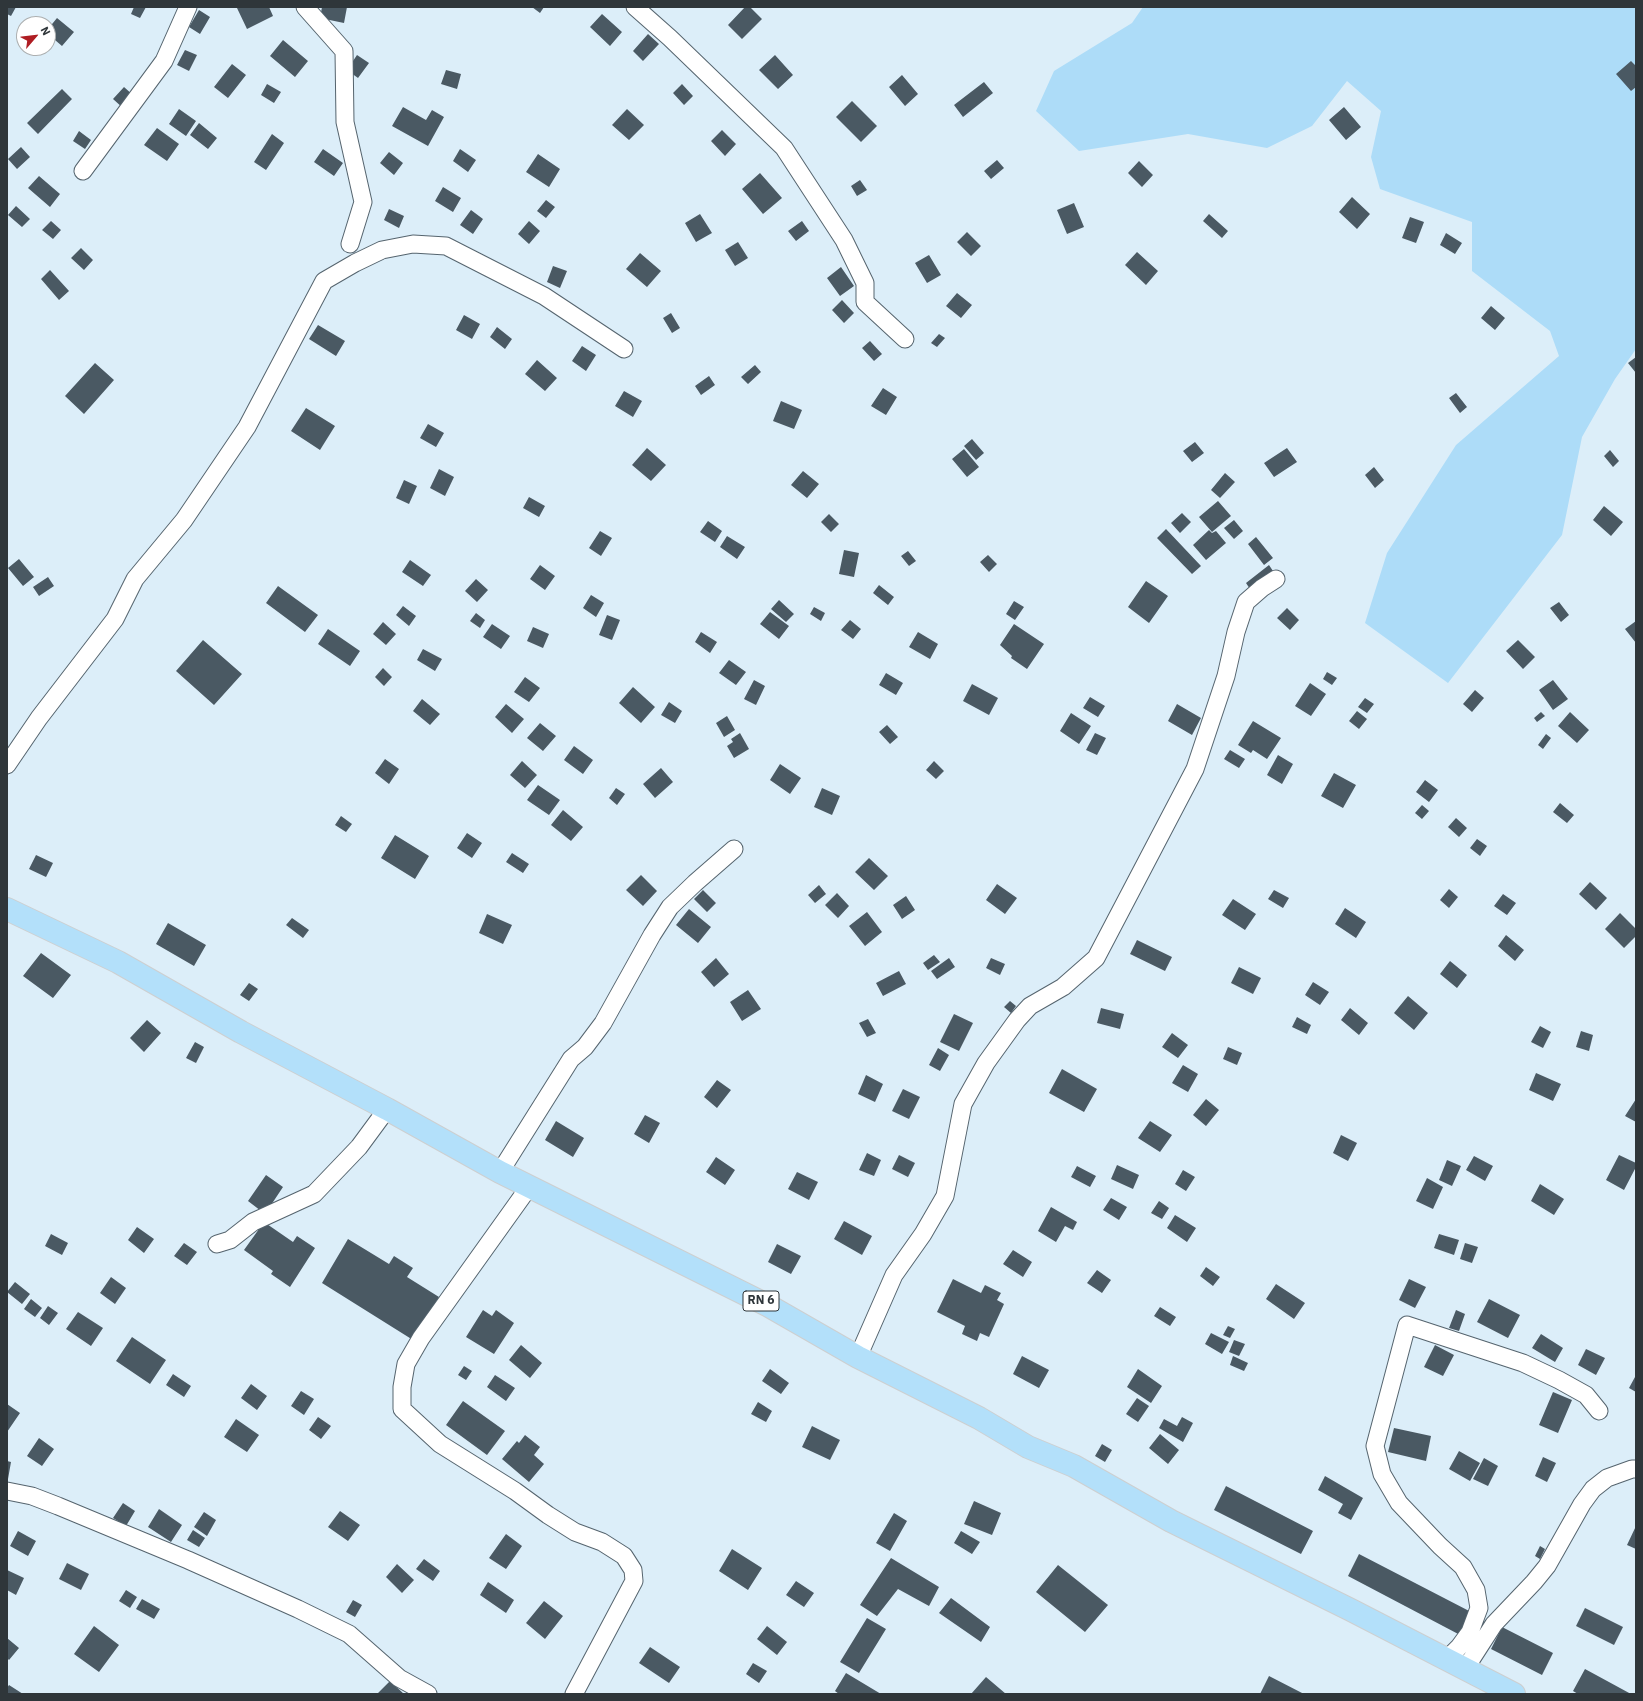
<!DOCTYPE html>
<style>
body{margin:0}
#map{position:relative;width:1643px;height:1701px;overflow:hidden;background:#dceef9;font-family:"IBM Plex Sans",sans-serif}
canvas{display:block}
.frame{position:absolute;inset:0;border:8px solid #2f363a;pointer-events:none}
.north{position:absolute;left:16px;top:16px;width:40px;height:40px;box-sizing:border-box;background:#fff;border:1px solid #acafb0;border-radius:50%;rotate:62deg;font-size:11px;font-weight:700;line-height:16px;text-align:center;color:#2f363a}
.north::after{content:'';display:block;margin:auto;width:14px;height:18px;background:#af1d23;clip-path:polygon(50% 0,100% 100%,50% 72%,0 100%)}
</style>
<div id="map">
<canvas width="1643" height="1701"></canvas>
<div class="frame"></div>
<div class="north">N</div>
</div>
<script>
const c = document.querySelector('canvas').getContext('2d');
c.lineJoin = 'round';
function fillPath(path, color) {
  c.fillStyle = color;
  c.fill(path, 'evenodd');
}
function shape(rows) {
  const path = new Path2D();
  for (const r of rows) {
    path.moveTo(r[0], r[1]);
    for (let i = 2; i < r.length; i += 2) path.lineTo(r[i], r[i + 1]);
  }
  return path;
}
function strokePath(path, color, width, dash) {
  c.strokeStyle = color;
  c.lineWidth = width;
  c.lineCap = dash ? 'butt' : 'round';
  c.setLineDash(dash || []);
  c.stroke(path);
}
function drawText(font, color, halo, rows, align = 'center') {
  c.font = font + ' "IBM Plex Sans",sans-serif';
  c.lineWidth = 4;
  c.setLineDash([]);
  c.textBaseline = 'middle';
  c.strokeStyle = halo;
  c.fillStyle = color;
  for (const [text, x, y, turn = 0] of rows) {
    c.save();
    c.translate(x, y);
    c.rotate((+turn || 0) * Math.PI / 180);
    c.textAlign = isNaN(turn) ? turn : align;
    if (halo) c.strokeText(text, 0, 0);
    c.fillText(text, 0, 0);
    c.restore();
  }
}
fillPath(shape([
 [1143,7,1636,7,1636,349,1615,379,1582,437,1562,535,1448,683,1365,623,1387,553,1456,445,1559,356,1550,331,1472,271,1472,222,1380,189,1371,157,1381,111,1347,81,1312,126,1267,148,1188,134,1079,151,1036,111,1054,71,1132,23]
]), '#addcf8');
fillPath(shape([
 [7,7,16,7,11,16,7,14],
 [134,7,146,7,140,18,131,14],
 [238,7,269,7,273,16,247,29,237,8],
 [322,7,347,7,344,23,320,18],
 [532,7,544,7,540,13],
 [745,7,750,7,762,19,742,39,728,25],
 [199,10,210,17,200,34,189,27],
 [602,14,622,32,610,46,590,27],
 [57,18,74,32,62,46,48,34,48,29],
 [648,34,659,44,643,61,633,51],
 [283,40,308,61,295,77,270,56],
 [185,50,197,55,189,71,177,65],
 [357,55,369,63,358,78,347,70],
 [775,55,793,75,778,89,759,70],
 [1631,61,1636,66,1636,87,1631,91,1616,74],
 [232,64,246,75,228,98,214,87],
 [446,70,461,74,457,89,441,84],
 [902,75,918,94,905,106,889,87],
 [984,82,993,93,963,117,954,105],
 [267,84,281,92,274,103,261,95],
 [682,84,693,96,684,105,673,93],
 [124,87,134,96,123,108,113,99],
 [62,89,72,99,38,134,27,123],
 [852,101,877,126,861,142,836,117],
 [403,107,426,120,432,110,444,117,428,146,392,126],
 [1344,107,1361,127,1346,140,1329,120],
 [179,109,196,121,186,136,169,124],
 [627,109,644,125,629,140,612,125],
 [199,123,217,138,208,149,190,135],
 [157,128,179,144,167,161,144,145],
 [722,130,736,144,725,156,711,141],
 [79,131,91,140,85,149,73,141],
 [272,134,284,143,266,170,254,162],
 [21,147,30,157,17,169,8,159],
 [323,149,343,163,334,176,314,162],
 [460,149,476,160,468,172,453,161],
 [389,152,403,163,394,175,380,163],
 [538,154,560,169,549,187,526,172],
 [997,160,1004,168,991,179,984,171],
 [1139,161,1153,175,1142,187,1128,173],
 [760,173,782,198,763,214,742,189],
 [39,176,60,194,50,207,28,188],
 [860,180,867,190,857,196,851,186],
 [443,187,461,198,453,212,435,201],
 [1352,197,1370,214,1357,229,1339,212],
 [546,200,555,207,546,218,537,211],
 [1074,203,1084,227,1067,234,1057,210],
 [16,206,30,219,22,227,8,215],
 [389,209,404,216,399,228,384,220],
 [471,210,483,219,473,234,460,225],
 [700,214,712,233,696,242,685,223],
 [1209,214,1228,231,1222,238,1203,221],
 [1410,217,1424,222,1416,243,1402,238],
 [51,221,61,230,53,239,42,230],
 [529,221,540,231,529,244,518,234],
 [802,221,809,231,796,241,788,231],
 [967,232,981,246,971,256,957,242],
 [1446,233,1462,243,1455,254,1440,245],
 [738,242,748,258,735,266,725,250],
 [81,248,93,260,84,270,71,258],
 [1137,252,1158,271,1146,285,1125,265],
 [640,253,661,271,647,287,626,269],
 [929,255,941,275,927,283,915,263],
 [553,266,567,271,560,288,547,282],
 [841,267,854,286,840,296,827,278],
 [50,270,69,291,59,300,41,279],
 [957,293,972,305,961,318,946,306],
 [842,300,854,313,844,323,832,310],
 [1491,306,1505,318,1495,330,1481,318],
 [671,313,680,328,672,333,663,318],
 [464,315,480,324,472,339,456,330],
 [318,325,345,341,336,356,309,339],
 [497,327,512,339,505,349,490,337],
 [939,334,945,338,937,347,931,343],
 [870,341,882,354,874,361,862,348],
 [582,346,596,355,586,371,572,361],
 [1636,357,1636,373,1628,363],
 [537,360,557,378,545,391,525,374],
 [95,363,114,380,84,414,65,396],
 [755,365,761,372,748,384,741,377],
 [709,376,715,385,701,395,695,386],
 [883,388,897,397,886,415,871,406],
 [624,391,642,401,633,417,615,406],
 [1456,393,1467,407,1460,413,1449,398],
 [781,401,802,410,794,429,773,421],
 [306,408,335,426,320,450,291,431],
 [428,424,444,433,436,447,420,438],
 [972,439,984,453,976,460,964,446],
 [1195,442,1204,453,1192,462,1183,451],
 [647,448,666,465,651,481,632,465],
 [1287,448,1297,462,1274,477,1264,463],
 [964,449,979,467,967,477,952,459],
 [1610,450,1619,461,1613,467,1604,456],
 [1374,467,1384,480,1375,488,1365,475],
 [439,469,454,477,445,496,430,488],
 [803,471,819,484,807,498,791,485],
 [1225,473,1235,482,1220,498,1211,490],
 [404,480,417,486,409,504,396,498],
 [529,497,545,506,539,517,523,508],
 [1218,501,1231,516,1212,532,1199,517],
 [1604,506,1623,522,1611,536,1593,520],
 [1182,513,1191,522,1180,533,1171,523],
 [829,514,839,524,831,532,821,522],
 [1234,520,1243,531,1234,539,1224,528],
 [708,521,722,531,715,542,700,532],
 [1166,529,1201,566,1192,574,1157,538],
 [1209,530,1212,533,1216,531,1226,543,1206,560,1193,545],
 [600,531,612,538,601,556,589,548],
 [727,536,745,547,737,559,720,547],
 [1256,537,1273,558,1264,565,1248,544],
 [844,550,859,553,854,577,839,574],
 [908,551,916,561,909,566,901,556],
 [988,555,997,564,989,572,980,562],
 [19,559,34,577,23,586,8,568],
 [410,560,431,575,423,586,402,572],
 [540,565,555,576,545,590,530,579],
 [1269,565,1275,574,1252,592,1246,583],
 [48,577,54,586,39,596,33,587],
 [476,579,488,590,477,602,465,591],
 [1146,581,1168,596,1149,623,1128,607],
 [879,585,894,597,888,605,873,593],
 [278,586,318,615,305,632,266,603],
 [591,595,604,603,596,617,583,608],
 [779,600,794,614,786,622,771,609],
 [1014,601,1024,607,1015,620,1006,614],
 [1559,602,1569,615,1561,622,1550,608],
 [403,606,416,616,409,626,396,615],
 [814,607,825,613,821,621,810,614],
 [1287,608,1299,620,1290,630,1277,618],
 [770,612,789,626,779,639,760,624],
 [476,613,485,620,480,628,470,621],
 [607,615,620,620,612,640,599,635],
 [850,620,861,629,853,639,841,630],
 [1636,621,1636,643,1625,629],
 [383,622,396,634,386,645,373,634],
 [492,624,510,636,501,649,483,637],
 [1014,624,1044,644,1027,669,1011,658,1012,656,1000,645],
 [533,627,549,634,543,648,527,641],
 [328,629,360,651,350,666,318,644],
 [701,632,717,642,710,653,695,642],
 [918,632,938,644,930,659,909,647],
 [203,640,242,674,214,705,176,671],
 [1518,640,1535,657,1523,669,1506,651],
 [423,649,442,659,435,671,417,660],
 [729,660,746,672,736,685,719,673],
 [383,668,392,677,384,686,375,677],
 [1327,672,1337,678,1332,685,1323,679],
 [886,673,903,683,896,695,879,685],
 [525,677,540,688,529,702,514,692],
 [754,680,765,686,756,705,744,699],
 [1553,680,1568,699,1553,710,1539,690],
 [1310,683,1326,694,1311,716,1295,706],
 [972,684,998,698,989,715,963,701],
 [633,687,655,707,641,723,619,703],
 [1475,690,1484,698,1472,712,1463,704],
 [1090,697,1105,706,1098,717,1083,708],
 [1365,698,1374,704,1367,713,1358,707],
 [422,699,440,714,430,725,413,711],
 [669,702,682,711,675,723,661,715],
 [506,704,524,719,512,733,495,717],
 [1177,704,1201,718,1192,735,1168,721],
 [1357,711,1367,719,1359,729,1349,721],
 [1541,712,1545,716,1537,722,1534,718],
 [1570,712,1589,730,1577,743,1558,726],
 [1071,713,1091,726,1079,744,1060,731],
 [727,716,735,730,724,737,716,723],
 [1253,721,1281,738,1267,759,1253,750,1251,753,1238,745],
 [540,723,556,736,543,751,527,738],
 [887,725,898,737,890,744,879,732],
 [740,733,749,749,734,758,727,746,733,742,731,739],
 [1095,733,1106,738,1097,755,1086,750],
 [1546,734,1551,738,1543,749,1538,745],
 [574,746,593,760,583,774,564,760],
 [1230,750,1245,759,1239,768,1224,759],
 [1278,755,1293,764,1282,784,1267,775],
 [385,759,399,769,389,784,375,773],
 [522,761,537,775,525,788,510,775],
 [934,761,944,771,936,779,926,770],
 [780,764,801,778,790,794,770,780],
 [661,768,673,782,655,798,643,784],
 [1334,773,1356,785,1343,808,1321,796],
 [1425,780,1438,790,1429,802,1416,792],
 [538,785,560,800,549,815,527,800],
 [616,788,625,794,617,805,609,798],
 [822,788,840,796,832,815,814,807],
 [1560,803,1574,815,1567,823,1553,812],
 [1422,805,1429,811,1422,819,1415,813],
 [563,810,583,827,571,841,551,825],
 [341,816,352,824,346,832,335,825],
 [1456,818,1467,828,1459,837,1448,827],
 [467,833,482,843,472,858,457,848],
 [395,835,429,856,415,879,381,858],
 [1477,839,1487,846,1480,856,1470,848],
 [512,853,529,864,523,873,506,862],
 [36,855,53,863,46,877,29,869],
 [869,858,888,876,874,890,855,872],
 [641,875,657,891,643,906,626,890],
 [1590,882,1607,898,1596,910,1579,894],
 [997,884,1017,898,1005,914,986,900],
 [819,885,826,894,815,903,808,895],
 [1449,889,1458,897,1449,908,1440,900],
 [703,890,716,903,707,912,694,899],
 [1274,890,1289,898,1283,908,1268,899],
 [837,893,849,906,838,918,825,905],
 [1503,894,1516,903,1507,915,1494,906],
 [906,896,915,910,902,919,893,905],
 [1233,899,1256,914,1245,930,1222,915],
 [1345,908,1366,922,1356,938,1335,924],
 [689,909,711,927,698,943,676,925],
 [867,912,882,932,865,946,849,926],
 [1620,913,1636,929,1636,936,1624,948,1605,929],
 [487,914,512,925,503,944,479,933],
 [292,918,309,930,303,938,286,925],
 [168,923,206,945,194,966,156,944],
 [1506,935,1524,950,1515,961,1498,946],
 [1137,940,1172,957,1165,971,1130,954],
 [41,953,71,975,53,998,23,976],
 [934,955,940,962,928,970,923,963],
 [716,958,729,974,714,987,701,972],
 [949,958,955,967,937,979,931,971],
 [991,958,1005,964,1000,975,986,968],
 [1450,961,1467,975,1457,988,1440,974],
 [1239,967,1261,978,1253,994,1231,983],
 [899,971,906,984,883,996,876,983],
 [1313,982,1329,992,1320,1005,1305,995],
 [249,983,258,989,249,1001,240,995],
 [748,990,761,1009,742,1021,730,1002],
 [1408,996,1428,1013,1414,1030,1394,1013],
 [1010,1001,1016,1006,1011,1013,1004,1007],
 [1101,1008,1124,1014,1120,1029,1097,1023],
 [1350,1008,1368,1023,1359,1035,1341,1020],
 [954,1014,973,1023,959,1051,940,1042],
 [1297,1017,1311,1025,1307,1034,1292,1027],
 [868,1019,876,1033,867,1037,859,1023],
 [147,1020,161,1033,144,1052,130,1038],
 [1540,1026,1551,1032,1543,1048,1531,1042],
 [1581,1031,1593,1035,1589,1051,1576,1047],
 [1172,1033,1188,1045,1178,1058,1162,1047],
 [195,1042,204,1047,196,1063,186,1058],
 [1228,1047,1242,1053,1237,1065,1223,1059],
 [938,1048,949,1055,940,1071,929,1065],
 [1183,1065,1198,1074,1188,1092,1172,1083],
 [1062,1069,1097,1089,1084,1112,1049,1093],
 [1536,1073,1561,1084,1553,1101,1529,1090],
 [866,1075,883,1084,875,1102,858,1094],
 [717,1080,731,1090,717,1108,704,1097],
 [903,1089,920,1097,909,1119,892,1111],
 [1206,1099,1219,1110,1206,1126,1193,1115],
 [1636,1099,1636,1122,1625,1116],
 [645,1115,660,1123,649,1143,634,1134],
 [556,1121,584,1138,573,1157,545,1140],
 [1150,1121,1172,1135,1160,1152,1138,1138],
 [1341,1135,1357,1143,1348,1161,1333,1153],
 [867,1153,881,1160,874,1176,859,1170],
 [899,1155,915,1163,908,1177,892,1169],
 [1619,1155,1636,1163,1636,1167,1624,1190,1606,1180],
 [1474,1156,1493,1166,1485,1181,1466,1170],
 [716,1157,735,1170,725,1185,706,1172],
 [1447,1160,1461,1166,1452,1186,1439,1180],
 [1117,1165,1139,1175,1133,1189,1111,1179],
 [1077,1166,1096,1176,1090,1187,1071,1177],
 [1183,1170,1195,1177,1186,1191,1175,1184],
 [797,1172,818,1182,809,1200,788,1189],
 [266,1175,283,1187,265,1214,248,1201],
 [1427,1178,1443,1187,1433,1209,1416,1201],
 [1540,1184,1564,1199,1554,1215,1531,1201],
 [1111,1198,1127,1207,1119,1220,1103,1210],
 [1159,1201,1169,1208,1162,1219,1151,1213],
 [1051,1207,1077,1222,1073,1230,1065,1226,1056,1242,1038,1231],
 [1175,1215,1196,1228,1187,1242,1167,1228],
 [844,1221,872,1236,862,1255,834,1239],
 [264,1222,293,1242,297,1236,315,1248,290,1287,271,1274,273,1271,244,1250],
 [137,1227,154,1239,144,1253,128,1240],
 [51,1234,68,1243,62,1255,45,1246],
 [1439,1234,1459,1240,1454,1255,1434,1248],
 [348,1239,389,1264,394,1256,413,1268,407,1277,439,1297,413,1340,322,1283],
 [184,1243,197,1252,187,1265,174,1256],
 [1465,1243,1478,1247,1472,1263,1460,1259],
 [777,1244,801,1256,791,1274,768,1262],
 [1013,1250,1032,1262,1023,1277,1003,1264],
 [1206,1267,1220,1277,1213,1286,1200,1276],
 [1097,1270,1111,1280,1102,1293,1087,1283],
 [111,1277,126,1288,115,1304,100,1293],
 [953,1279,981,1293,985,1285,1001,1293,997,1300,1004,1304,989,1337,980,1333,977,1341,962,1334,965,1326,937,1312],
 [1409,1279,1426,1287,1415,1308,1399,1300],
 [15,1282,30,1294,22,1304,7,1292],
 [1276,1284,1305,1303,1294,1319,1266,1299],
 [31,1299,42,1308,35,1317,24,1309],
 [1489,1299,1520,1315,1508,1338,1477,1322],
 [48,1306,58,1313,49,1325,40,1318],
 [1160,1307,1176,1317,1170,1326,1154,1316],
 [483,1310,492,1316,496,1310,514,1323,494,1354,466,1337],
 [1456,1310,1465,1314,1459,1331,1449,1328],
 [78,1312,103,1328,91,1346,66,1329],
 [1228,1326,1235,1329,1230,1338,1223,1335],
 [1211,1333,1229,1342,1222,1354,1205,1344],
 [1541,1334,1563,1348,1555,1362,1532,1348],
 [132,1337,166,1360,150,1384,116,1361],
 [1234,1340,1245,1344,1239,1356,1229,1352],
 [521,1345,542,1363,530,1378,509,1360],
 [1435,1345,1454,1355,1443,1376,1424,1367],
 [1586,1349,1605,1358,1596,1375,1578,1365],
 [1022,1356,1049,1370,1039,1388,1013,1374],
 [1233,1356,1248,1363,1244,1371,1230,1365],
 [464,1366,472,1371,466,1380,458,1375],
 [770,1369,789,1383,781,1394,762,1381],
 [1138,1369,1162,1386,1151,1403,1127,1387],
 [173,1374,191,1386,184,1397,166,1385],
 [495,1375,515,1388,506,1401,487,1387],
 [1635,1377,1636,1377,1636,1392,1629,1388],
 [251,1384,267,1396,257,1410,241,1398],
 [301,1391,314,1399,304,1415,291,1406],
 [1553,1392,1572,1400,1558,1433,1539,1425],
 [1137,1398,1149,1406,1138,1422,1126,1414],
 [463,1401,505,1431,487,1455,446,1425],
 [758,1402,772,1411,766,1422,751,1414],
 [7,1404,20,1413,7,1432],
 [318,1417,331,1426,321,1439,309,1430],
 [1182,1417,1193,1423,1183,1442,1159,1428,1164,1419,1177,1426],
 [236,1419,259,1435,247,1452,224,1437],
 [812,1426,840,1440,830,1460,802,1447],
 [1394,1428,1431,1436,1426,1461,1388,1452],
 [1160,1434,1179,1450,1168,1464,1149,1448],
 [525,1435,540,1447,534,1455,544,1464,529,1482,502,1459,517,1441,519,1443],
 [39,1438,54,1449,42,1466,27,1456],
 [1102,1444,1112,1450,1105,1462,1095,1456],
 [1459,1451,1480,1463,1470,1481,1449,1469],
 [1543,1457,1556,1463,1547,1482,1535,1476],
 [1484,1458,1498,1466,1488,1486,1473,1479],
 [7,1461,11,1462,8,1479,7,1479],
 [1325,1476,1363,1498,1351,1520,1338,1513,1343,1504,1318,1490],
 [1226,1486,1313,1531,1301,1554,1214,1510],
 [974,1501,1001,1513,992,1535,964,1524],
 [123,1503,135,1511,126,1526,113,1518],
 [159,1509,182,1525,171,1542,148,1527],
 [340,1511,360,1525,348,1541,328,1527],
 [204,1512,216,1520,207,1536,194,1527],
 [894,1513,907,1521,890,1551,876,1543],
 [1636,1526,1636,1549,1627,1545],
 [193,1530,205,1538,199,1547,187,1540],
 [18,1531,36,1541,28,1556,10,1546],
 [961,1531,980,1542,972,1554,954,1543],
 [506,1534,522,1546,506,1569,489,1558],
 [1540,1546,1545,1549,1540,1559,1535,1556],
 [732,1549,762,1568,748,1590,719,1571],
 [1359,1554,1473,1613,1462,1636,1348,1576],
 [891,1558,939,1587,929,1606,898,1589,877,1616,860,1605],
 [424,1559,440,1571,433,1581,416,1569],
 [67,1563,89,1574,81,1590,59,1579],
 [397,1564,414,1580,402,1593,386,1577],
 [1058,1565,1108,1605,1085,1632,1036,1592],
 [7,1570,24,1578,16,1595,7,1590],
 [796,1581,814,1593,804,1607,786,1595],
 [488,1582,514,1600,506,1613,480,1595],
 [126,1590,137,1597,130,1608,119,1601],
 [951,1598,990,1627,981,1642,939,1613],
 [142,1599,160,1609,154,1619,136,1609],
 [353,1600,362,1605,355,1617,346,1612],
 [544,1601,563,1616,545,1639,526,1623],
 [1585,1608,1623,1627,1614,1645,1576,1626],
 [867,1618,886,1629,859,1673,840,1662],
 [94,1626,119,1645,99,1672,74,1654],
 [767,1626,787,1642,777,1655,757,1639],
 [1502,1627,1553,1653,1542,1675,1491,1649],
 [7,1638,19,1648,9,1660,7,1658],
 [650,1647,680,1667,669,1683,639,1663],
 [753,1663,767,1671,759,1683,746,1674],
 [1585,1669,1631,1694,1578,1694,1573,1691],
 [846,1673,881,1694,839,1694,835,1691],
 [1269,1676,1304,1694,1260,1694],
 [986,1677,1006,1694,971,1694],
 [390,1681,404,1694,378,1693],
 [9,1685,23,1694,7,1694,7,1688]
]), '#4a5963');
const minor = shape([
 [305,7,344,51,345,122,363,202,350,244],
 [635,7,670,38,784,148,844,240,865,283,865,302,905,339],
 [83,171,164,61,188,7],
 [7,765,39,718,115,619,135,579,184,520,247,427,324,281,355,263,382,250,413,244,446,246,544,296,624,349],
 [500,1172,571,1059,585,1047,603,1023,652,935,670,907,695,883,734,849],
 [529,1187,421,1338,406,1364,402,1387,402,1409,440,1444,515,1491,548,1515,575,1532,602,1542,624,1556,633,1570,634,1581,574,1694],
 [217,1244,230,1240,253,1222,314,1194,359,1147,387,1109],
 [858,1357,894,1275,923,1234,945,1196,963,1104,986,1063,1017,1020,1030,1006,1063,987,1096,958,1195,769,1226,676,1236,632,1246,602,1262,588,1276,579],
 [7,1491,32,1496,58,1506,188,1560,298,1609,349,1634,399,1678,428,1694],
 [1447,1659,1459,1647,1470,1632,1479,1608,1476,1590,1463,1567,1440,1546,1399,1503,1382,1474,1375,1446,1407,1325,1523,1363,1559,1380,1586,1395,1599,1411],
 [1465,1669,1494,1624,1534,1582,1547,1566,1582,1504,1593,1489,1607,1478,1632,1469,1636,1469]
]);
const major = shape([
 [7,909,118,962,241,1032,387,1109,500,1172,769,1306,858,1357,979,1418,1028,1447,1074,1466,1171,1521,1351,1610,1514,1694]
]);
strokePath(minor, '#55646e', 19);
strokePath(major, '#cdcfd0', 24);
strokePath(minor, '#fff', 17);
strokePath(major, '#b3e0fa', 22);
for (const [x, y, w] of [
 [761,1301,36]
]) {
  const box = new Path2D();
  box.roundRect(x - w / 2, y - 10, w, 20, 3);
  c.fillStyle = '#fff';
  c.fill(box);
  strokePath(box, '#2f363a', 1);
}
drawText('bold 12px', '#2f363a', null, [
 ["RN 6",761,1301]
]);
</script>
